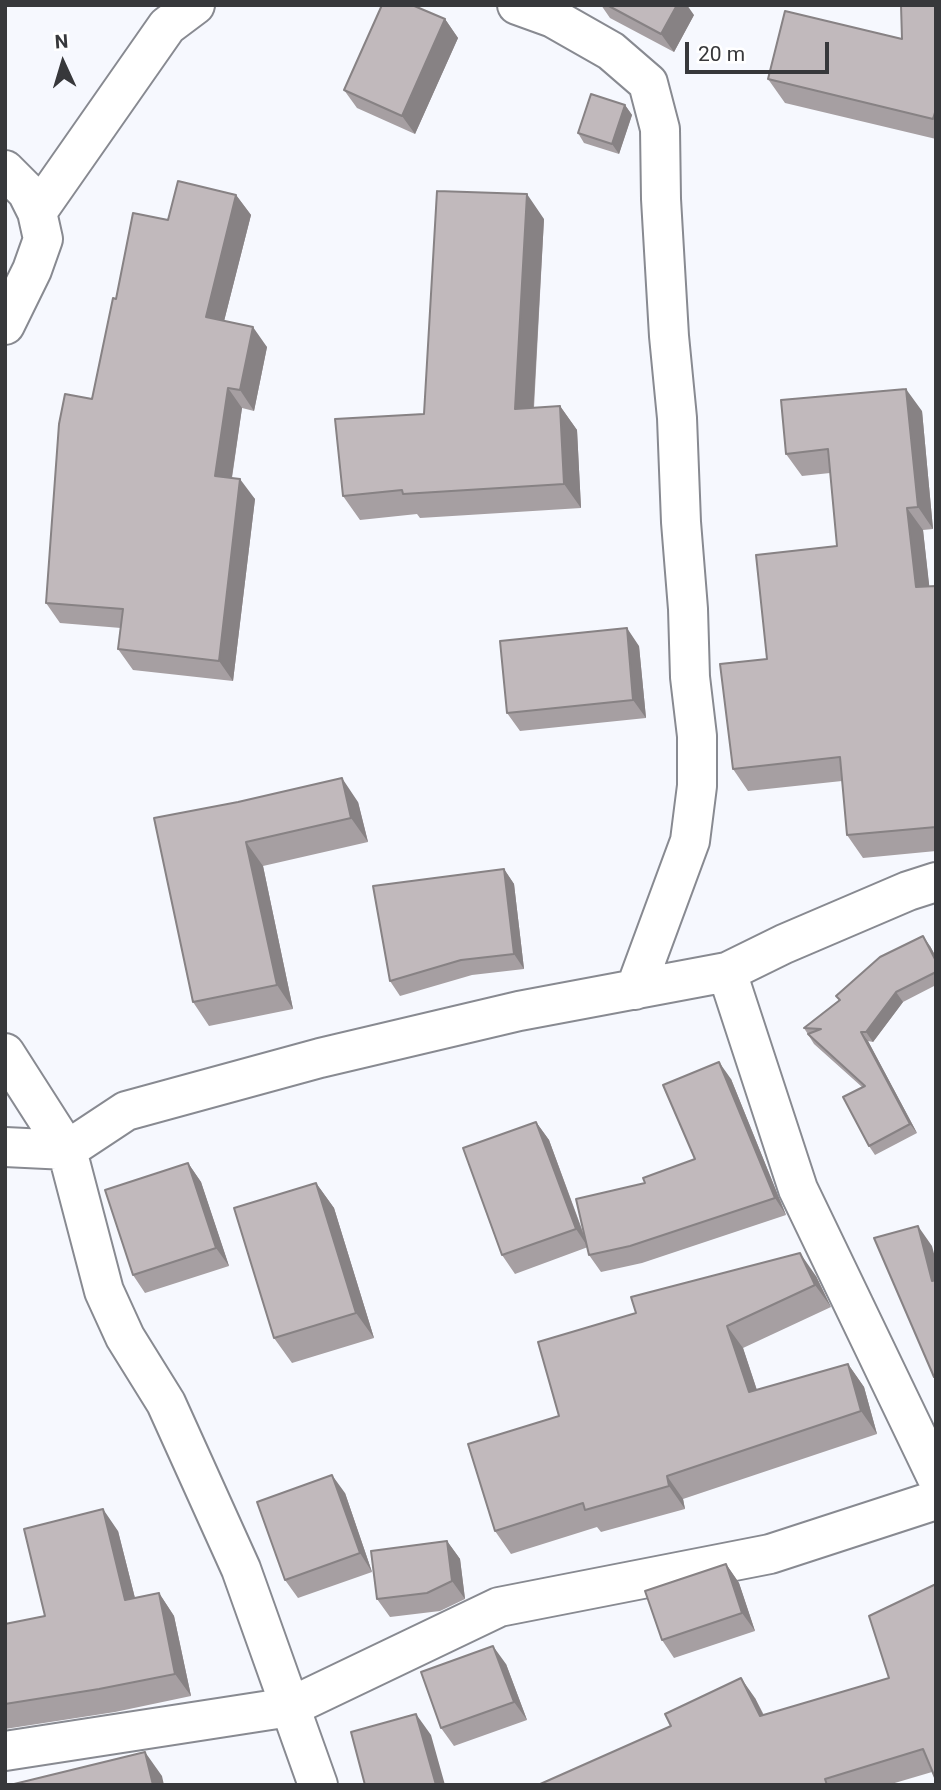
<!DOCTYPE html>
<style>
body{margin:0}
#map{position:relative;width:941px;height:1790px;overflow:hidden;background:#f6f8fe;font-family:Roboto,sans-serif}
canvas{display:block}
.frame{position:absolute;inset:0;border:7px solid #37383b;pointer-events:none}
.north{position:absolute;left:28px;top:28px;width:70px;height:70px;-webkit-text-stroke:5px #fff;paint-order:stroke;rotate:356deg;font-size:19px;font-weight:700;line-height:28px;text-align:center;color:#37383b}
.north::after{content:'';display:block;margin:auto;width:24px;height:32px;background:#37383b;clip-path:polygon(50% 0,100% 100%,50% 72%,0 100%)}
.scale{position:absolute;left:685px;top:42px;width:144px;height:32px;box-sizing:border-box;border:4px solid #37383b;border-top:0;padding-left:9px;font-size:21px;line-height:24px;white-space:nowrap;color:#37383b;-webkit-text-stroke:5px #fff;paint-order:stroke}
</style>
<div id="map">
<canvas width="941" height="1790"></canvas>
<div class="frame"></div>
<div class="north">N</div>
<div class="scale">20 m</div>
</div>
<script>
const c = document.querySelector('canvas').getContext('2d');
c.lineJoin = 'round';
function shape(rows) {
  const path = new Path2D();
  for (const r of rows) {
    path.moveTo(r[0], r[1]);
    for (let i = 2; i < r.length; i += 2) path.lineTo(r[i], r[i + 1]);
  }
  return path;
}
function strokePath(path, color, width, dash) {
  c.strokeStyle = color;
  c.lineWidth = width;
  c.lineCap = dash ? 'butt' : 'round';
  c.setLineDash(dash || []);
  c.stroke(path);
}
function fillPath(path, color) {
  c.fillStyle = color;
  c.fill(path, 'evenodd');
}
const minor = shape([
 [517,5,553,18,611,51,648,83,660,129,661,199,669,336,677,418,681,522,688,609,690,677,697,736,697,786,690,841,635,990],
 [5,170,27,192,37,212,43,239,32,270,5,325],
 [37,212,167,26,195,5],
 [727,972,798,1189,936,1476],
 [5,1053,67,1150,104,1291,125,1337,166,1403,241,1569,318,1785],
 [5,1147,67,1150,126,1111,320,1058,519,1011,727,972,784,944,908,891,936,882],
 [5,1751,290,1707,499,1607,770,1554,936,1500]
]);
strokePath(minor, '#888a91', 42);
strokePath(minor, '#fff', 38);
fillPath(shape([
 [601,5,607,5,694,15,674,52,610,18],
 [936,5,936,139,785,103,768,79,902,39],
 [445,19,458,38,415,134,357,108,344,90],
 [625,105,632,115,619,154,584,143,578,133],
 [236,195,251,215,224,321,267,347,254,411,242,408,232,478,255,499,233,681,133,670,118,649,121,628,60,623,46,603,116,299,168,220],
 [544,219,534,408,560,406,577,430,581,508,420,518,417,514,360,520,343,496,424,414],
 [922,411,933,529,923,530,929,586,936,586,936,851,863,858,847,835,842,781,748,791,733,769,767,659,837,546,830,473,802,476,786,454],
 [639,646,646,718,520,731,507,713],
 [358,802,368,842,263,866,293,1009,209,1026,193,1002,154,818],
 [504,869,514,884,524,969,472,975,400,996,390,981],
 [930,946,936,957,936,985,903,1002,873,1042,868,1041,917,1133,875,1155,869,1146,862,1087,814,1044,804,1028,839,1000,836,996],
 [731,1079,786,1215,642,1263,601,1272,589,1255,588,1247,515,1274,502,1255,536,1122,549,1140,586,1240,645,1183,695,1159],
 [188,1163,201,1182,229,1266,145,1293,133,1275],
 [316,1183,334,1208,374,1338,292,1363,274,1338],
 [816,1276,831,1307,743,1348,757,1390,848,1364,864,1387,877,1434,683,1499,685,1509,601,1532,597,1527,511,1554,495,1531,559,1416],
 [345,1493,372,1572,298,1598,285,1580],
 [118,1531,135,1598,159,1593,174,1616,191,1696,115,1712,5,1729,5,1624,45,1616],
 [447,1541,460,1559,465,1599,440,1611,390,1617,377,1599],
 [726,1564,739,1583,755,1631,674,1658,662,1640],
 [869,1616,932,1772,888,1785,538,1785,755,1698,764,1715,889,1678],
 [506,1664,527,1720,454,1746,441,1728]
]), '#a69fa2');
fillPath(shape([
 [677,5,687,5,694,15,674,52,661,34],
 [445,19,458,38,415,134,402,116],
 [625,105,632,115,619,154,612,144],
 [527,194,544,219,532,433,515,409],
 [236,195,251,215,220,337,206,317],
 [253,327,267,347,254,411,240,390],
 [228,388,242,408,229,496,215,476],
 [906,389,922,411,933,529,918,507],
 [560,406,577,430,581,508,564,484],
 [240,479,255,499,233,681,219,661],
 [907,508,923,530,932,610,916,587],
 [627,628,639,646,646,718,633,700],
 [342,778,358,802,368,842,351,818],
 [246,842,263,866,293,1009,277,985],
 [504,869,514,884,524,969,514,954],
 [923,936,930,946,936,957,936,961],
 [896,992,903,1002,873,1042,866,1032],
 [861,1032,868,1041,917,1133,910,1124],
 [719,1062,731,1079,786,1215,775,1198],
 [536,1122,549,1140,588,1247,576,1229],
 [188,1163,201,1182,229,1266,216,1248],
 [316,1183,334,1208,374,1338,356,1313],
 [918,1226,932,1246,936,1261,936,1287,932,1281],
 [800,1253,816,1276,831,1307,815,1285],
 [727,1326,743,1348,765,1415,749,1392],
 [848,1364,864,1387,877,1434,861,1411],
 [332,1475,345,1493,372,1572,360,1553],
 [667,1476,683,1499,685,1509,669,1486],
 [103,1509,118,1531,141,1622,125,1600],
 [447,1541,460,1559,465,1599,452,1581],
 [726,1564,739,1583,755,1631,742,1613],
 [159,1593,174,1616,191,1696,175,1674],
 [493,1646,506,1664,527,1720,514,1702],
 [741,1678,755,1698,774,1737,760,1716],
 [416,1714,431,1735,445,1785,436,1785],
 [145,1752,162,1776,164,1785,153,1785]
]), '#878284');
const building = shape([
 [382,5,412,5,445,19,402,116,344,90,382,5],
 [607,5,677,5,661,34,607,5],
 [901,5,936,5,936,109,933,119,768,79,785,11,902,39,901,5],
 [591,94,625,105,612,144,578,133,591,94],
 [178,181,236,195,206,317,253,327,240,390,228,388,215,476,240,479,219,661,118,649,123,609,46,603,59,424,65,394,92,399,113,298,116,299,133,213,168,220,178,181],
 [437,191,527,194,515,409,560,406,564,484,403,494,402,490,343,496,335,419,424,414,437,191],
 [906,389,918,507,907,508,916,587,936,586,936,827,847,835,840,757,733,769,720,664,767,659,756,555,837,546,828,449,786,454,781,400,906,389],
 [627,628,633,700,507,713,500,641,627,628],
 [342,778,351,818,246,842,277,985,193,1002,154,818,238,802,342,778],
 [504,869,514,954,461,960,390,981,373,886,504,869],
 [923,936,936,961,936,972,896,992,866,1032,861,1032,910,1124,869,1146,843,1097,865,1086,808,1034,821,1029,804,1028,840,1000,836,996,880,957,923,936],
 [719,1062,775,1198,630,1246,589,1255,576,1199,645,1183,643,1178,695,1159,663,1085,719,1062],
 [536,1122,576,1229,502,1255,463,1148,536,1122],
 [188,1163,216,1248,133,1275,105,1190,188,1163],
 [316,1183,356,1313,274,1338,234,1208,316,1183],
 [918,1226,932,1281,936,1280,936,1377,934,1377,874,1238,918,1226],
 [800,1253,815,1285,727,1326,749,1392,848,1364,861,1411,667,1476,669,1486,585,1510,583,1503,495,1531,468,1444,559,1416,538,1342,636,1313,631,1297,800,1253],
 [332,1475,360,1553,285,1580,257,1502,332,1475],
 [103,1509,125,1600,159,1593,175,1674,99,1689,5,1704,5,1624,45,1616,24,1529,103,1509],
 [447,1541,452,1581,427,1593,377,1599,371,1551,447,1541],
 [726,1564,742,1613,662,1640,645,1591,726,1564],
 [936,1584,936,1780,923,1749,825,1779,827,1785,538,1785,671,1726,665,1714,741,1678,760,1716,889,1678,869,1616,936,1584],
 [493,1646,514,1702,441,1728,421,1672,493,1646],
 [416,1714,436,1785,365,1785,351,1732,416,1714],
 [145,1752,153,1785,10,1785,145,1752]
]);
fillPath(building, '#c1b9bc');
strokePath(building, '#878284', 2);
</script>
